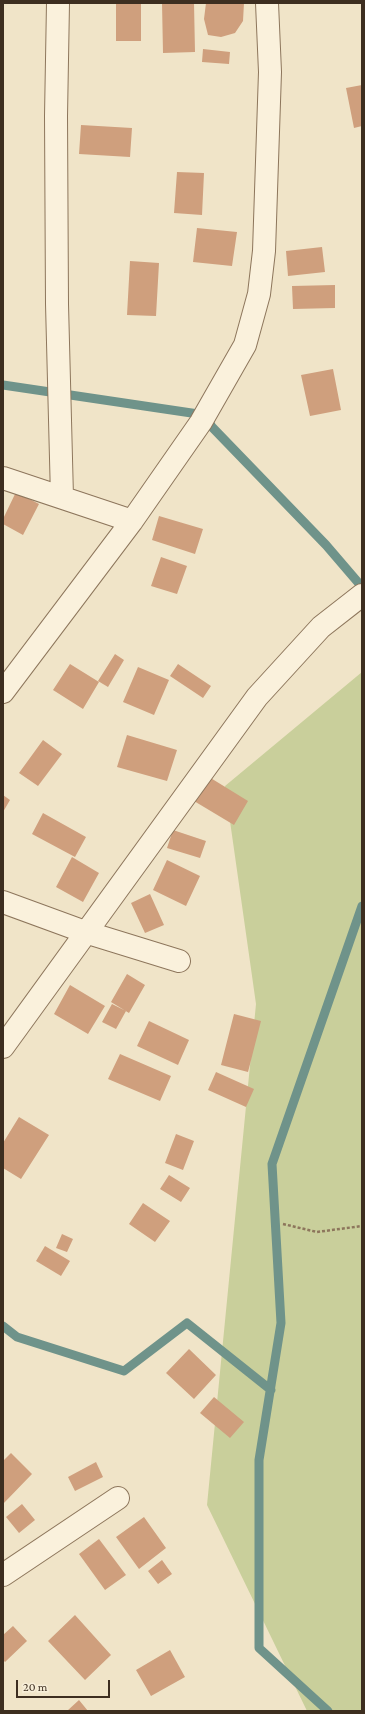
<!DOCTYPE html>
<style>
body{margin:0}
#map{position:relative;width:365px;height:1714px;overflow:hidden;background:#f0e4c8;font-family:"Crimson Pro",serif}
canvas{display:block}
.frame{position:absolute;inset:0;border:4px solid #3d2e20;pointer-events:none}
.scale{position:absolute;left:16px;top:1680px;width:94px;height:18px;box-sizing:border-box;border:2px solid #3d2e20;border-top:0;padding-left:5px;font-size:12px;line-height:14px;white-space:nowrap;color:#3d2e20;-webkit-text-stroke:3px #f7eed8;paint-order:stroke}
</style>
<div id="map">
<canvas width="365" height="1714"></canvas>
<div class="frame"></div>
<div class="scale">20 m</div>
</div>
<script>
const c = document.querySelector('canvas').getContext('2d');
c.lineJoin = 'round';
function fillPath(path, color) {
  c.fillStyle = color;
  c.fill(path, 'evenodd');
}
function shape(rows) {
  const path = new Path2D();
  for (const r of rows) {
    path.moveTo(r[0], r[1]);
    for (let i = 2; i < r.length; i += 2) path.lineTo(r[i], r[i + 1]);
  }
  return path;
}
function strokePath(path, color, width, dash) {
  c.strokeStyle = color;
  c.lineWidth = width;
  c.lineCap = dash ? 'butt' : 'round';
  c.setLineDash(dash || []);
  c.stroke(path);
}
fillPath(shape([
 [362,672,362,1711,307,1711,207,1505,256,1004,225,786]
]), '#c9cf9b');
strokePath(shape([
 [3,385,205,415,212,427,326,545,362,587],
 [3,1326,17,1337,124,1371,187,1323,271,1390],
 [328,1711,259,1648,259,1460,281,1323,272,1164,362,906]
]), '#6f938a', 9);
fillPath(shape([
 [116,3,141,3,141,41,116,41],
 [162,3,194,3,195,52,163,53],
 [206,3,244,3,243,21,235,33,221,37,208,35,204,19],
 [203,49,230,52,229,64,202,62],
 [362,85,362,126,354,128,346,88],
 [81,125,132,128,130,157,79,154],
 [177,172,204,173,202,215,174,213],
 [197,228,237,232,232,266,193,262],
 [322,247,325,272,288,276,286,251],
 [130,261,159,263,156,316,127,315],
 [335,285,335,308,293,309,292,286],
 [333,369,341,410,310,416,301,375],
 [16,492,39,504,23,535,3,524,3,519],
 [159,516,203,529,195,554,152,540],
 [161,557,187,566,177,594,151,586],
 [115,654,124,660,108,687,98,681],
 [70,664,99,682,83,709,53,690],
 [178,664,211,686,203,698,170,676],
 [138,667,169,680,154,715,123,702],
 [127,735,177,750,167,781,117,767],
 [43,740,62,754,38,786,19,773],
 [209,777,248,801,234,825,194,801],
 [3,795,10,800,3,812],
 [43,813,86,837,75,857,32,834],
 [173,830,206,841,200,858,167,848],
 [72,857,99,873,83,902,56,887],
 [167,860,200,876,186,906,153,890],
 [150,894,164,925,145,933,131,903],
 [127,974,145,985,129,1013,111,1002],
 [70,985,105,1006,88,1034,54,1014],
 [112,1004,126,1011,116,1029,102,1022],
 [234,1014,261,1021,248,1072,221,1065],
 [149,1021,189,1040,178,1065,137,1046],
 [120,1054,171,1076,160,1101,108,1079],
 [216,1072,254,1089,246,1107,208,1090],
 [19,1117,49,1135,21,1179,3,1168,3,1143],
 [176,1134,194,1141,183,1170,165,1163],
 [169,1175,190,1188,181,1202,160,1189],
 [143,1203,170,1221,155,1242,129,1224],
 [62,1234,73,1239,67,1252,56,1248],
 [45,1246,70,1261,61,1276,36,1261],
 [189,1349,216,1375,194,1399,166,1373],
 [214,1397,244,1422,230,1438,200,1413],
 [11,1453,32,1474,3,1504,3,1461],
 [96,1462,103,1477,75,1491,68,1477],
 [22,1504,35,1520,19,1533,6,1517],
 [144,1517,166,1548,139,1569,116,1537],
 [99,1539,126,1575,105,1590,79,1554],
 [162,1560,172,1574,158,1584,148,1571],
 [75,1615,111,1655,85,1680,48,1641],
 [13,1626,27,1641,5,1662,3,1660,3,1635],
 [170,1650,185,1677,151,1696,136,1670],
 [79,1700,88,1711,67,1711]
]), '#cf9f7d');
const street = shape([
 [58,3,56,116,57,304,62,497],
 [3,478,132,521],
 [3,692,132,521,201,422,245,345,259,294,264,251,270,72,267,3],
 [3,902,85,932,179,961],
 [3,1047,257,697,321,627,362,595],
 [3,1575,118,1498]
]);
strokePath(street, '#8d765c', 24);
strokePath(shape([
 [283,1224,317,1232,362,1226]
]), '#8d765c', 2.5, [3, 2]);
strokePath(street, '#faf1dc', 22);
</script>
